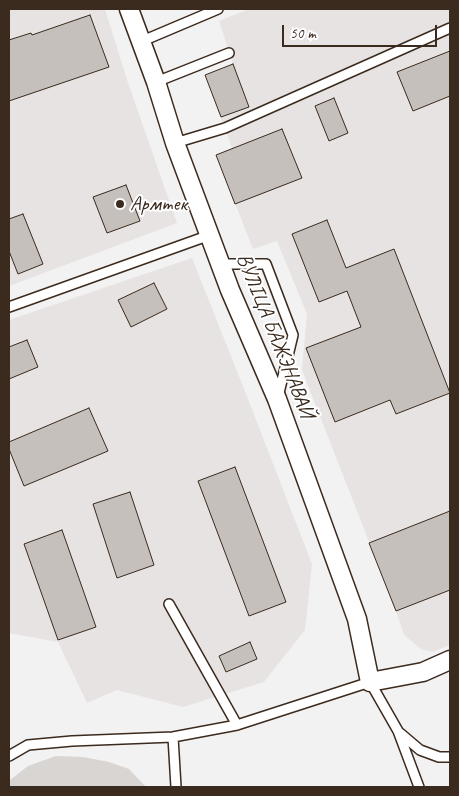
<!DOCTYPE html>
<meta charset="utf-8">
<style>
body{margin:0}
#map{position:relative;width:459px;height:796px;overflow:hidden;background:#f3f2f2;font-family:Caveat,sans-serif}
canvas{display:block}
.frame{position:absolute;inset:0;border:10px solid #3b2a1e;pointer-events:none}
.scale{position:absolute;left:282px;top:25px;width:155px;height:22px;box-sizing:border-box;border:2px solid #3b2a1e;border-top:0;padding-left:6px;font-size:15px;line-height:18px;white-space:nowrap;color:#3b2a1e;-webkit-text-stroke:4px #fff;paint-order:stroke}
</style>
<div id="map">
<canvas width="459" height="796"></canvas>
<div class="frame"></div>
<div class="scale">50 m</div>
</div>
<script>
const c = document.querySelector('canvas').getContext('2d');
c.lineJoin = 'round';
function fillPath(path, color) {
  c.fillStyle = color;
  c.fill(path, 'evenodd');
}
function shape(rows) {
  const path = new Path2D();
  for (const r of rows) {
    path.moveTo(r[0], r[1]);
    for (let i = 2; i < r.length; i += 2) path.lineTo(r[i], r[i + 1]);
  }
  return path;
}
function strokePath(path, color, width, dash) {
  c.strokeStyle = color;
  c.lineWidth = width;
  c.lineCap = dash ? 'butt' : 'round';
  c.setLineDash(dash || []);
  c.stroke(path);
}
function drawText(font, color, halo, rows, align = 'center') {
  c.font = font + ' Caveat,sans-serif';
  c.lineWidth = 4;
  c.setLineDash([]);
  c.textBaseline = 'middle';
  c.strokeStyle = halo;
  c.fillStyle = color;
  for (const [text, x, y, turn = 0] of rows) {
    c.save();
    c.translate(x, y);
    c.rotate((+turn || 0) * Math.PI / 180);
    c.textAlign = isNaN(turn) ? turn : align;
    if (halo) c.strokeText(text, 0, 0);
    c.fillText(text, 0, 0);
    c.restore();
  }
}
fillPath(shape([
 [9,9,105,9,127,80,177,223,9,286],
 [249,9,450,9,450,645,432,652,421,649,404,635,396,611,302,370,307,314,277,241,253,249,216,155,232,148,205,75,233,64,219,21],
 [192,258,246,394,312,564,305,630,264,682,183,707,117,690,87,703,58,642,9,633,9,320]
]), '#e6e3e2');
fillPath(shape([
 [56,756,83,757,109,762,129,769,146,787,9,787,10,780,28,766]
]), '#d8d5d2');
const building = shape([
 [90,15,109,67,9,101,9,40,31,33,32,35,90,15],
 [450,51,450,96,413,111,397,72,450,51],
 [233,64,249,107,221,117,205,75,233,64],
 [334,98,348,133,329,141,315,106,334,98],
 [282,129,302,178,235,204,216,155,282,129],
 [126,185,140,221,107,233,93,197,126,185],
 [23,214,43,264,18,274,9,251,9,219,23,214],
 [327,220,346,268,394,249,450,393,396,414,390,400,335,422,306,348,361,327,347,291,319,302,292,234,327,220],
 [154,283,167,309,131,327,118,300,154,283],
 [27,340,38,367,9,379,9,347,27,340],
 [89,408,108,451,24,486,9,449,9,442,89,408],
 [235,467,286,602,249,616,198,481,235,467],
 [130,492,154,565,117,578,93,504,130,492],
 [450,511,450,590,396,611,369,543,450,511],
 [62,530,96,627,58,640,24,544,62,530],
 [250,642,257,659,226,672,219,656,250,642]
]);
fillPath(building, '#c6c0bd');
strokePath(building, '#3b2a1e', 1);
const service = shape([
 [140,42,218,9],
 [156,82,229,53],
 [175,143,225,128,450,28],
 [222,264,266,264,293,335,278,397],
 [9,307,210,235],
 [169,604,237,725],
 [400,733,420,750,439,757,450,757],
 [173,737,176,787],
 [9,756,28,745,72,741,173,737,237,725,370,682,398,731,419,787]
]);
const minor = shape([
 [129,9,156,82,175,143,230,290,277,399,357,619,370,682,423,672,450,660]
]);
strokePath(service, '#3b2a1e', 12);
strokePath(minor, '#3b2a1e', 21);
strokePath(service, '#fff', 9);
strokePath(minor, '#fff', 18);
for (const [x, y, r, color] of [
 [120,204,5,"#3b2a1e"]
]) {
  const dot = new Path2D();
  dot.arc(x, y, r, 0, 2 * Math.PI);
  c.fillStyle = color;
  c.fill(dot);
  strokePath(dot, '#fff', 2);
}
drawText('21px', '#3b2a1e', '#fff', [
 ["Армтек",130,204]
], 'left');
drawText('21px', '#3b2a1e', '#fff', [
 ["ВУЛІЦА БАЖЭНАВАЙ",275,336,68]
]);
</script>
